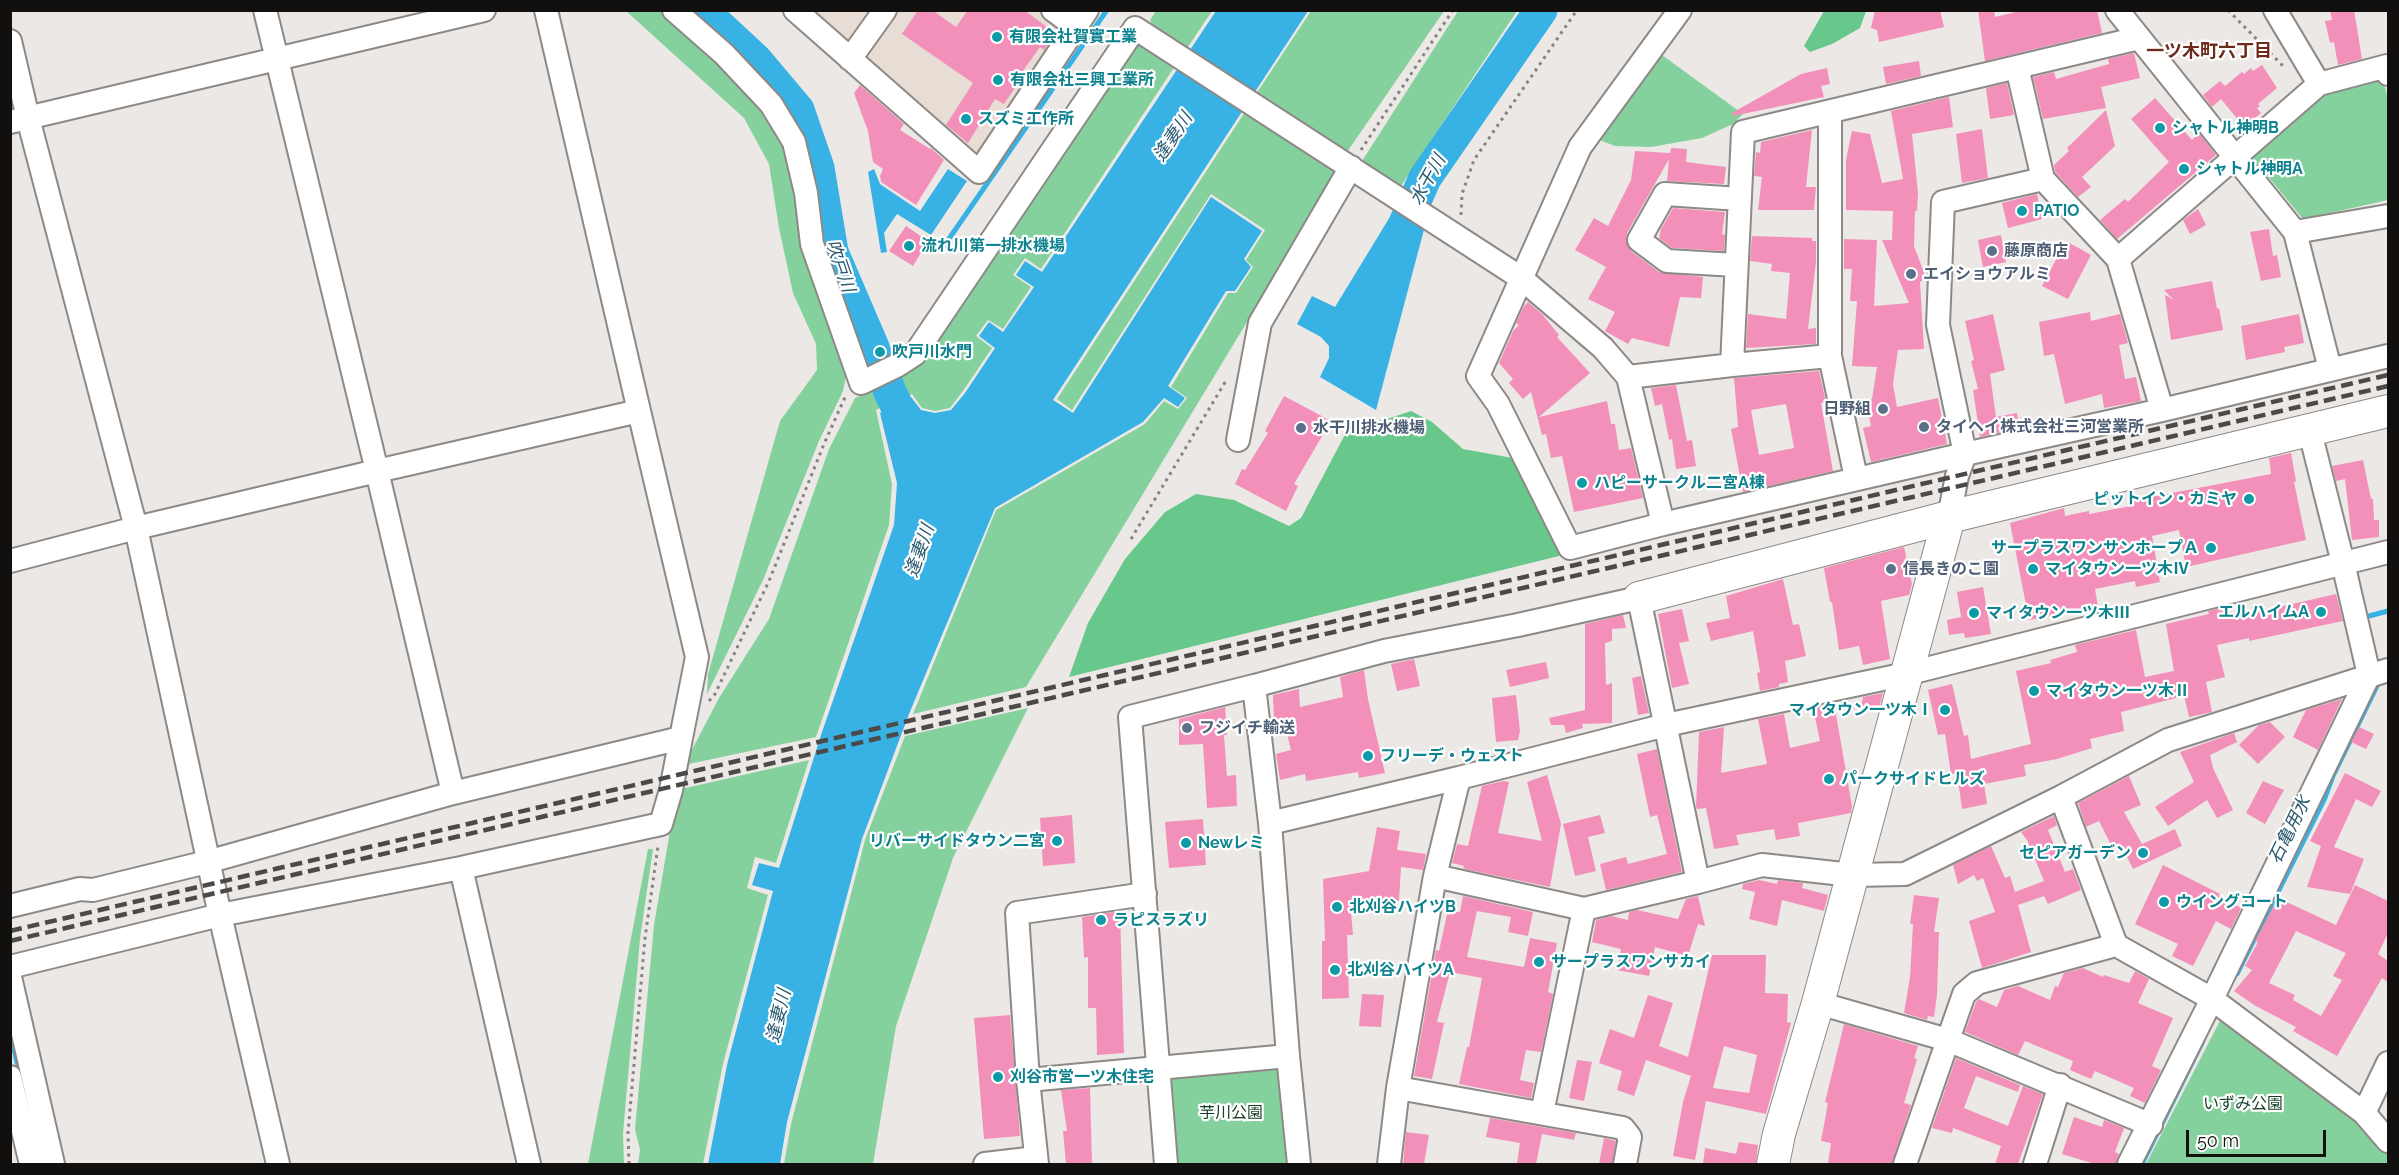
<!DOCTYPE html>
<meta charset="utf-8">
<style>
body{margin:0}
#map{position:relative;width:2399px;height:1175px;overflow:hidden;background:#ece8e5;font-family:Raleway,sans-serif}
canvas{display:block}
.frame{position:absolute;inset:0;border:12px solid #11100f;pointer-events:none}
.scale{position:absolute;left:2186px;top:1130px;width:140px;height:27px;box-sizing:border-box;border:3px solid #11100f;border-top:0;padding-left:8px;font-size:18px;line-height:21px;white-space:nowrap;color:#11100f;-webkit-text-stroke:4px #fff;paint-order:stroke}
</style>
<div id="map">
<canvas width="2399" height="1175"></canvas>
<div class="frame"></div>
<div class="scale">50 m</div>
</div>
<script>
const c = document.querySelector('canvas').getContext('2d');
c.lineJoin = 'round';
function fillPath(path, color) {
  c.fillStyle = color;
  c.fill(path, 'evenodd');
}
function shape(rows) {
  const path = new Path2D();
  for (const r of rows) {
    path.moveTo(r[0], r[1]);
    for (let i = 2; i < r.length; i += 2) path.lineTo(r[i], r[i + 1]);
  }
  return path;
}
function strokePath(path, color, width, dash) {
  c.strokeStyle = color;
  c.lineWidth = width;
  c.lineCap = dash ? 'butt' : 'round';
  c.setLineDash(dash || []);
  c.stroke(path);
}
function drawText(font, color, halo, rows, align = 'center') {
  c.font = font + ' Raleway,"Noto Sans JP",sans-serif';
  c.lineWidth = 4.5;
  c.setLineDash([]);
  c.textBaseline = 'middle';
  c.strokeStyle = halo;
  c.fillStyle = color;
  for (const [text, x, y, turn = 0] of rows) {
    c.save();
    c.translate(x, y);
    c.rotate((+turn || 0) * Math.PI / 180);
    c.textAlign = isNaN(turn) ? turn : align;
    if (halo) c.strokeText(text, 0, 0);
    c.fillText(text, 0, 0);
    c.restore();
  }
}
fillPath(shape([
 [812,11,1076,11,977,161]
]), '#e8ddd5');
fillPath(shape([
 [626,11,667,11,720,57,790,145,848,367,843,391,819,441,763,580,707,694,708,674,780,421,817,370,816,344,793,293,779,228,769,164,744,118],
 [1156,11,1212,11,1186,50,1156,32,1150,20],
 [1311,11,1444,11,1345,155,1254,97],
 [1458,11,1517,11,1399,189,1365,170,1362,161],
 [1132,45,1146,46,1175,66,1041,269,1025,258,1013,275,1031,287,1003,329,988,320,976,336,992,348,963,391,950,408,935,411,922,408,912,394,906,397,898,378,920,357],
 [1662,55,1743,114,1733,124,1702,138,1651,147,1615,146,1597,139],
 [2383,78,2388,101,2388,200,2303,219,2253,158,2328,91],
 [1245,112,1328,162,1336,175,1026,687,913,714,996,510,1145,424,1164,401,1178,409,1187,398,1171,387,1228,293,1236,293,1253,267,1246,260,1265,230,1211,194,1072,410,1057,399],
 [874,390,882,407,876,410,892,484,889,525,816,737,684,765,719,698,769,619,829,449,855,398],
 [1028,708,953,858,896,1026,873,1164,784,1164,791,1124,865,840,905,736],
 [809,760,776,863,755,857,747,888,768,895,723,1064,703,1164,638,1164,640,1150,635,1129,654,925,677,790],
 [648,849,653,849,640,939,623,1134,624,1164,588,1164],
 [2223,1015,2388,1146,2388,1164,2146,1164],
 [1281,1056,1290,1164,1178,1164,1171,1067]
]), '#85d19e');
fillPath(shape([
 [1824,11,1866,11,1860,28,1832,44,1810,52,1804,46],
 [1411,411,1432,422,1463,449,1518,459,1567,554,1069,677,1088,623,1125,559,1165,512,1196,494,1234,500,1289,526,1301,518,1350,425,1384,420]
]), '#68c78a');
fillPath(shape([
 [1216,11,1308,11,1053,400,1073,413,1211,197,1262,231,1244,259,1251,267,1235,291,1226,291,1168,386,1185,398,1178,407,1164,398,1143,422,995,508,909,714,862,839,787,1122,780,1164,708,1164,727,1065,773,891,752,885,759,863,779,868,821,735,894,525,897,483,880,413,888,409,878,389,896,380,904,401,911,397,921,410,935,413,951,410,965,393,995,348,979,336,989,322,1003,332,1034,287,1016,275,1025,261,1042,272],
 [874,169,880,184,920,211,948,169,967,181,931,235,897,214,884,233,887,252,881,253,868,172],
 [1396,207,1425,226,1376,410,1320,377,1329,358,1329,346,1321,337,1297,324,1312,296,1335,307]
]), '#38b1e4');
strokePath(shape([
 [944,246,1107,10],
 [2366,621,2365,617,2388,611],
 [2237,974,2324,800,2333,776,2378,684],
 [10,1031,20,1076],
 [2142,1164,2203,1041]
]), '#38b1e4', 5);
strokePath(shape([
 [702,10,755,59,798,110,818,168,832,252,872,345,890,392,906,425],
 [1399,237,1425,178,1541,10]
]), '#38b1e4', 33);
fillPath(shape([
 [918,10,932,10,956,27,968,10,1024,10,1055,33,1044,50,1040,47,1020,75,1023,76,1004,104,995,99,968,143,946,125,973,83,902,34],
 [1875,10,1940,10,1944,27,1879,42,1877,30,1871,28],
 [1978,10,1994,10,1995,17,2024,10,2097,10,2102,33,1985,61],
 [2330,10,2354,10,2362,59,2338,65,2334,42,2330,43,2325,21,2332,20],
 [2134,53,2140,78,2101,87,2106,108,2043,119,2033,77,2054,72,2056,79,2109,64,2108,59],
 [1919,61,1921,76,1886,84,1883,67],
 [2262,65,2277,88,2258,104,2260,106,2257,108,2261,113,2244,127,2221,99,2212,107,2203,95,2220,81,2225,86,2242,72,2244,74,2251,68,2253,71],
 [1827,68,1830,84,1821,86,1824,97,1733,116,1732,113,1801,74],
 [2007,83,2014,115,1990,119,1986,88],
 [860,85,904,124,900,130,930,149,931,148,944,160,916,205,881,182,880,176,883,169,873,162,868,131,854,93],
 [1949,97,1953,127,1912,134,1918,193,1917,211,1915,211,1914,246,1926,278,1920,282,1924,349,1898,350,1893,384,1897,407,1938,398,1947,444,1871,462,1863,428,1871,426,1866,400,1872,399,1877,367,1852,366,1857,301,1850,301,1852,269,1844,269,1844,239,1877,240,1874,306,1909,303,1882,240,1892,240,1893,211,1846,210,1846,160,1852,131,1870,134,1882,183,1903,179,1891,111],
 [2155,98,2192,140,2199,133,2216,155,2117,239,2100,220,2125,199,2128,202,2169,162,2131,119],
 [2106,110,2115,146,2082,177,2091,187,2078,197,2055,172,2054,165,2069,151,2067,148],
 [1982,129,1988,178,1962,183,1956,134],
 [1812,130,1806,187,1816,187,1814,210,1758,210,1762,177,1754,176,1756,152,1760,153,1761,142],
 [1671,148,1687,149,1686,162,1726,167,1724,184,1667,181,1669,159,1627,233,1626,240,1631,251,1659,272,1703,277,1701,298,1680,297,1669,347,1632,338,1628,344,1605,331,1615,312,1588,299,1606,267,1575,250,1594,218,1608,226,1631,180,1635,151,1670,153],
 [2037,194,2042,219,2008,228,2002,203],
 [1673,208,1725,212,1722,234,1725,235,1724,251,1672,248,1659,238,1661,229],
 [2198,209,2206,225,2190,234,2183,220],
 [906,226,928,241,913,266,889,251],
 [2269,229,2273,256,2277,255,2281,277,2261,281,2250,232],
 [2001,235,2006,262,1983,267,1978,240],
 [1752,236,1812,238,1812,241,1816,241,1816,262,1808,329,1816,328,1816,344,1746,348,1748,314,1786,319,1790,273,1771,271,1772,264,1750,261],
 [2066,241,2091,255,2068,299,2042,286],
 [2212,281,2217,309,2219,308,2223,330,2171,340,2165,295,2174,300,2164,290],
 [1528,302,1542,314,1559,335,1557,337,1590,373,1539,417,1607,401,1611,424,1615,424,1619,450,1631,448,1643,498,1574,512,1562,456,1551,458,1546,434,1542,435,1531,392,1523,399,1509,383,1513,379,1499,363,1513,331,1519,325,1516,323,1524,306],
 [2090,312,2091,321,2120,314,2128,343,2119,345,2125,379,2136,377,2141,401,2104,408,2102,394,2065,404,2054,354,2044,356,2039,322],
 [1993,314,2005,370,1990,374,1996,417,2017,413,2019,428,1980,437,1973,390,1978,389,1971,361,1974,360,1965,321],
 [2299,314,2304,343,2284,347,2285,352,2246,360,2241,326],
 [1819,371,1826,402,1821,403,1833,471,1743,492,1731,429,1738,427,1734,378],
 [1786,404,1794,448,1759,455,1751,410],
 [1676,385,1687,441,1692,440,1696,466,1676,469,1672,439,1669,440,1662,404,1655,406,1651,388],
 [1284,396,1331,421,1294,484,1298,486,1286,511,1235,484,1242,469,1245,470,1268,433,1265,431],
 [2291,453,2296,481,2294,482,2306,540,2186,567,2179,530,2152,536,2160,582,2136,587,2135,581,2095,589,2098,607,2029,620,2010,523,2064,508,2065,516,2089,511,2089,514,2131,506,2130,501,2271,474,2269,458],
 [2363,460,2371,499,2373,499,2374,520,2379,520,2379,537,2352,540,2345,479,2336,481,2332,466],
 [1904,547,1912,584,1909,595,1881,601,1890,659,1863,665,1859,646,1839,650,1832,602,1830,602,1824,568],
 [1783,579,1793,625,1799,624,1806,656,1785,661,1788,682,1779,684,1779,687,1760,691,1757,673,1760,672,1753,631,1711,641,1706,623,1730,618,1726,596],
 [1983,587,1991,634,1965,638,1964,633,1949,635,1947,620,1961,617,1957,592],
 [2336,594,2343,621,2249,641,2249,638,2217,645,2225,677,2206,682,2212,712,2189,717,2184,696,2121,712,2124,731,2090,739,2092,748,2057,759,2024,765,2026,776,1984,784,1987,804,1962,809,1957,773,1951,774,1945,734,1938,735,1928,690,1952,684,1964,736,1968,735,1971,759,2031,744,2016,671,2051,663,2050,660,2077,652,2075,645,2136,630,2145,677,2174,671,2166,624,2209,614,2208,611,2229,606,2231,618],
 [1682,609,1689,641,1679,643,1689,684,1672,688,1658,614],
 [1623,615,1626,628,1612,629,1612,641,1605,643,1606,685,1612,683,1612,723,1582,724,1583,728,1566,733,1564,725,1551,725,1549,718,1585,710,1585,624],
 [1414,659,1420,686,1397,691,1391,664],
 [1546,662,1549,678,1510,687,1506,670],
 [1364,670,1368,699,1385,773,1359,778,1358,772,1306,781,1305,774,1280,780,1276,754,1291,750,1283,718,1274,719,1273,695,1299,689,1300,707,1343,697,1340,677],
 [1641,676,1649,713,1638,715,1632,678],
 [1883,693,1878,712,1861,708,1863,697],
 [1516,695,1520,731,1518,740,1496,742,1492,698],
 [2342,699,2318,750,2293,737,2306,710],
 [1834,703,1852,806,1851,813,1798,823,1800,836,1776,840,1774,829,1736,835,1739,845,1714,849,1706,808,1697,809,1696,806,1699,732,1724,727,1721,773,1767,764,1758,719,1784,714,1790,748,1820,741,1813,708],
 [1225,707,1227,735,1224,735,1227,776,1236,775,1237,806,1207,808,1203,744,1179,745,1179,719],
 [2270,722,2285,737,2258,764,2239,745,2259,725],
 [2359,727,2374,734,2366,749,2351,742],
 [2234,733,2237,742,2210,755,2213,768,2233,810,2217,818,2207,800,2168,826,2155,807,2194,782,2180,752],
 [1657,749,1682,872,1606,890,1600,864,1626,857,1628,864,1667,854,1657,815,1650,817,1637,754],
 [2345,773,2381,791,2372,807,2356,799,2334,847,2364,859,2350,894,2307,887,2321,846,2310,841],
 [1547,775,1561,824,1550,887,1469,870,1463,868,1464,866,1452,863,1457,844,1468,846,1482,786,1503,781,1509,782,1498,833,1542,841,1527,782],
 [2129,776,2141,805,2124,812,2142,844,2175,829,2182,846,2133,869,2122,847,2114,851,2099,821,2086,827,2078,803],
 [2263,781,2284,790,2265,824,2246,813],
 [1072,815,1075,863,1043,866,1040,818],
 [1600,815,1605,833,1588,837,1596,871,1575,876,1563,824],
 [2054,816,2057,825,2048,830,2065,872,2073,869,2081,890,2048,904,2044,896,2018,905,2031,952,1982,968,1969,921,1995,912,1983,878,1977,881,1974,875,1958,884,1953,865,1991,846,2005,878,2010,876,2015,892,2044,881,2027,840,2021,832],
 [1203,819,1206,865,1169,868,1165,822],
 [1377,827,1400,831,1397,850,1426,854,1423,870,1401,867,1399,901,1350,901,1353,935,1347,935,1349,998,1322,999,1322,941,1325,941,1323,879,1369,871],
 [2163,865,2220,894,2219,896,2241,908,2231,929,2216,921,2193,966,2172,956,2178,944,2135,924],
 [1759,880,1777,884,1778,880,1803,883,1802,888,1828,895,1824,911,1782,900,1777,926,1749,919,1755,892,1742,889,1743,884],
 [2355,885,2388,901,2388,933,2378,954,2388,961,2388,982,2382,978,2337,1056,2293,1031,2296,1027,2254,1005,2234,991,2252,970,2245,966,2258,942,2255,941,2278,898,2336,925],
 [2296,931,2346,953,2333,976,2342,980,2321,1016,2293,1000,2295,995,2269,983],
 [1914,895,1939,898,1934,932,1939,932,1937,995,1934,1017,1928,1016,1927,1020,1904,1013,1910,977,1913,924,1910,924],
 [1463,896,1533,912,1528,936,1508,932,1511,917,1477,911,1467,957,1524,967,1530,938,1557,943,1548,992,1553,994,1541,1052,1526,1050,1520,1080,1534,1083,1531,1098,1459,1084,1467,1047,1469,1047,1482,978,1450,972,1437,1022,1444,1023,1432,1079,1414,1076,1436,950,1439,951,1448,910,1460,912],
 [1698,896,1705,926,1698,924,1688,956,1655,947,1649,976,1617,970,1621,949,1592,942,1596,920,1611,916,1628,920,1629,912,1637,910,1678,919,1686,899],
 [1120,911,1124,1053,1097,1055,1096,1008,1088,1008,1088,957,1084,958,1082,917],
 [1712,955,1766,955,1765,993,1788,994,1787,1022,1791,1023,1766,1114,1706,1101,1695,1160,1673,1156,1683,1102,1691,1076,1646,1060,1634,1096,1617,1090,1622,1071,1599,1063,1610,1029,1634,1038,1648,995,1673,1003,1659,1046,1688,1057],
 [1724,1046,1757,1055,1749,1093,1713,1088],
 [2083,968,2103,977,2104,975,2129,983,2135,971,2149,979,2138,1003,2173,1018,2152,1066,2161,1070,2145,1103,2130,1096,2134,1088,2095,1071,2091,1079,2070,1070,2073,1061,2025,1041,2018,1055,1965,1032,1976,1002,1979,999,1997,1007,2004,990,2018,986,2050,1000,2055,986,2058,987,2064,973],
 [1362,994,1384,995,1381,1027,1359,1026],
 [1010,1015,1020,1136,984,1139,974,1018],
 [1844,1024,1918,1046,1914,1058,1917,1059,1904,1103,1911,1105,1892,1164,1828,1163,1831,1143,1821,1141,1828,1103,1825,1102],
 [1956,1058,2020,1085,2018,1092,1976,1076,1964,1108,2008,1126,2023,1086,2043,1094,2018,1164,1995,1164,2001,1146,1953,1128,1952,1133,1932,1128],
 [1577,1060,1592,1062,1584,1101,1569,1098],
 [1090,1088,1092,1164,1066,1164,1063,1131,1067,1131,1061,1090],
 [2074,1117,2102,1127,2104,1120,2124,1128,2115,1152,2119,1154,2116,1164,2095,1164,2062,1154],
 [1490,1118,1576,1133,1574,1140,1542,1134,1536,1164,1517,1164,1520,1143,1486,1137],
 [1406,1132,1429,1135,1424,1164,1403,1164],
 [1604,1138,1616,1141,1612,1164,1599,1164],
 [1739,1142,1758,1145,1756,1164,1703,1164,1705,1148,1736,1154]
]), '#f290b9');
const street = shape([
 [546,10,639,411],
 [674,10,724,54,771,104,794,142,806,193,812,244,861,383,898,365,915,354,1135,28,1521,278,1603,348,1628,377,1663,524],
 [795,10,979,172,1087,10],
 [1053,10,1076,27],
 [1680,10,1580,147,1478,376,1498,404,1570,548,1663,524,1965,454,1938,325,1943,202,2043,179,2118,259,2319,84],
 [2117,10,2295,232,2330,369],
 [2275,10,2319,84,2387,66,2388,74],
 [10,41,28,118,136,528,220,915,10,967],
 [850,59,885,10],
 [2017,67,2043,179],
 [10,122,484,10],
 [2295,232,2388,216],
 [2118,259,2162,410],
 [1736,265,1667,261,1639,240,1665,194,1740,199],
 [1830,356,1830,113],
 [1732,365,1830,356,1856,478],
 [1628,377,1732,365,1743,132,2139,38],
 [1238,440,1260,323,1351,167],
 [1949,517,1957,476,1965,454,2162,410,2388,356],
 [10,561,136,528,377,471,639,411,697,657,681,738,453,793,377,471,265,10],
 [1254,686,1384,651,1518,625,1639,598,1698,882,1584,909,1435,876],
 [2061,797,2116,945,2212,999,2364,1113,2388,1063],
 [1270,823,1459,778],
 [461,868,529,1164],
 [1698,882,1762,865,1852,875,1905,874,2061,797,2168,740,2388,670],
 [10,906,80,889,93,890,207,862,453,793],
 [2116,945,1977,983,1964,994,1948,1040,2151,1125],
 [10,977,53,1164],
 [1818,1003,1948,1040,1905,1164],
 [10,1077,31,1164],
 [1028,1080,1288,1056],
 [1398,1088,1623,1128,1630,1137,1625,1164],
 [1542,1113,1584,909],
 [2364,1113,2388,1141],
 [278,1164,220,915,461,868,661,824,671,790,681,738],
 [985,1164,1036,1158],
 [1037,1164,1028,1080,1017,913,1145,894],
 [1166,1164,1130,717,1254,686,1270,823,1288,1056,1299,1164],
 [1389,1164,1398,1088,1435,876,1459,778,1666,725,1906,674,2388,552],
 [2035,1164,2060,1085],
 [2129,1164,2212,999,2369,675,2343,563,2309,428]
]);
const secondary = shape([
 [1639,598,1949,517],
 [1773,1164,1779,1134,1818,1003,1949,517,2388,411]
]);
strokePath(street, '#8d8986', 26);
strokePath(secondary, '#8d8986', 34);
strokePath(shape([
 [2228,10,2283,66],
 [1361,150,1453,10],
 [1461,215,1462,194,1474,160,1577,10],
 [1131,539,1227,379],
 [709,701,715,694,769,581,824,444,846,395],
 [629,1164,628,1133,645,938,658,846]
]), '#868482', 3, [3, 4.5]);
strokePath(street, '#fff', 22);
strokePath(secondary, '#fff', 32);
strokePath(shape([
 [10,931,2388,375],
 [10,941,2388,386]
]), '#4b4a48', 4.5, [12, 6]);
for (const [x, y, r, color] of [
 [997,37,6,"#0f9aa8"],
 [998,80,6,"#0f9aa8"],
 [966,119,6,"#0f9aa8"],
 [2160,128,6,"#0f9aa8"],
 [2184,169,6,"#0f9aa8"],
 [2022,211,6,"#0f9aa8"],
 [909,246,6,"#0f9aa8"],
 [1992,251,6,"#5c6f8a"],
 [1911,274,6,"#5c6f8a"],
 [880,352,6,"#0f9aa8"],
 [1883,409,6,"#5c6f8a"],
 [1924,427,6,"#5c6f8a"],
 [1301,428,6,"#5c6f8a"],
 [1582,483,6,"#0f9aa8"],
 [2249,499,6,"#0f9aa8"],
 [2211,548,6,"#0f9aa8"],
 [1891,569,6,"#5c6f8a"],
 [2033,569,6,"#0f9aa8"],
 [2321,612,6,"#0f9aa8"],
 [1974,613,6,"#0f9aa8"],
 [2034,691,6,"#0f9aa8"],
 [1945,710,6,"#0f9aa8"],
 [1187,728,6,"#5c6f8a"],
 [1368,756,6,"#0f9aa8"],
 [1829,779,6,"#0f9aa8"],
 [1057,841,6,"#0f9aa8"],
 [1186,843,6,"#0f9aa8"],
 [2143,853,6,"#0f9aa8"],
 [2164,902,6,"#0f9aa8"],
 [1337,907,6,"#0f9aa8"],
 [1101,920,6,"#0f9aa8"],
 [1539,962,6,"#0f9aa8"],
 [1335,970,6,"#0f9aa8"],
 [998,1077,6,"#0f9aa8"]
]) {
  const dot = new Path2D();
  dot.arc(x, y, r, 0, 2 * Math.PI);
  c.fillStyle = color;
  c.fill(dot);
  strokePath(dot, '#fff', 2);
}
drawText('bold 16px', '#0d838f', '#fff', [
 ["有限会社賀實工業",1009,37],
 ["有限会社三興工業所",1010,80],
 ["スズミ工作所",978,119],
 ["シャトル神明B",2172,128],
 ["シャトル神明A",2196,169],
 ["PATIO",2034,211],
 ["流れ川第一排水機場",921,246],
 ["吹戸川水門",892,352],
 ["ハピーサークル二宮A棟",1594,483],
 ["ピットイン・カミヤ",2237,499,"right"],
 ["サープラスワンサンホープＡ",2199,548,"right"],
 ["マイタウン一ツ木Ⅳ",2045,569],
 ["エルハイムA",2309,612,"right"],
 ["マイタウン一ツ木Ⅲ",1986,613],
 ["マイタウン一ツ木Ⅱ",2046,691],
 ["マイタウン一ツ木Ⅰ",1933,710,"right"],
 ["フリーデ・ウェスト",1380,756],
 ["パークサイドヒルズ",1841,779],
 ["リバーサイドタウン二宮",1045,841,"right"],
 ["Newレミ",1198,843],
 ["セピアガーデン",2131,853,"right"],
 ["ウイングコート",2176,902],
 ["北刈谷ハイツB",1349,907],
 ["ラピスラズリ",1113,920],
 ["サープラスワンサカイ",1551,962],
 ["北刈谷ハイツA",1347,970],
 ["刈谷市営一ツ木住宅",1010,1077]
], 'left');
drawText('bold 16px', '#4e5e75', '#fff', [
 ["藤原商店",2004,251],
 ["エイショウアルミ",1923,274],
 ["日野組",1871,409,"right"],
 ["タイヘイ株式会社三河営業所",1936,427],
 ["水干川排水機場",1313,428],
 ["信長きのこ園",1903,569],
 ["フジイチ輸送",1199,728]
], 'left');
drawText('16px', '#143c24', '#fff', [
 ["いずみ公園",2243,1104],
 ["芋川公園",1231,1113]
]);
drawText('bold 18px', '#6e2b1c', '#fff', [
 ["一ツ木町六丁目",2209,52]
]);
drawText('italic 18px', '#2a5a70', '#fff', [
 ["逢妻川",1173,137,-56],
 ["水干川",1428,180,-61],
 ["吹戸川",840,266,71],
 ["逢妻川",920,551,-71],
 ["石亀用水",2290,830,-64],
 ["逢妻川",779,1016,-77]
]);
</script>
